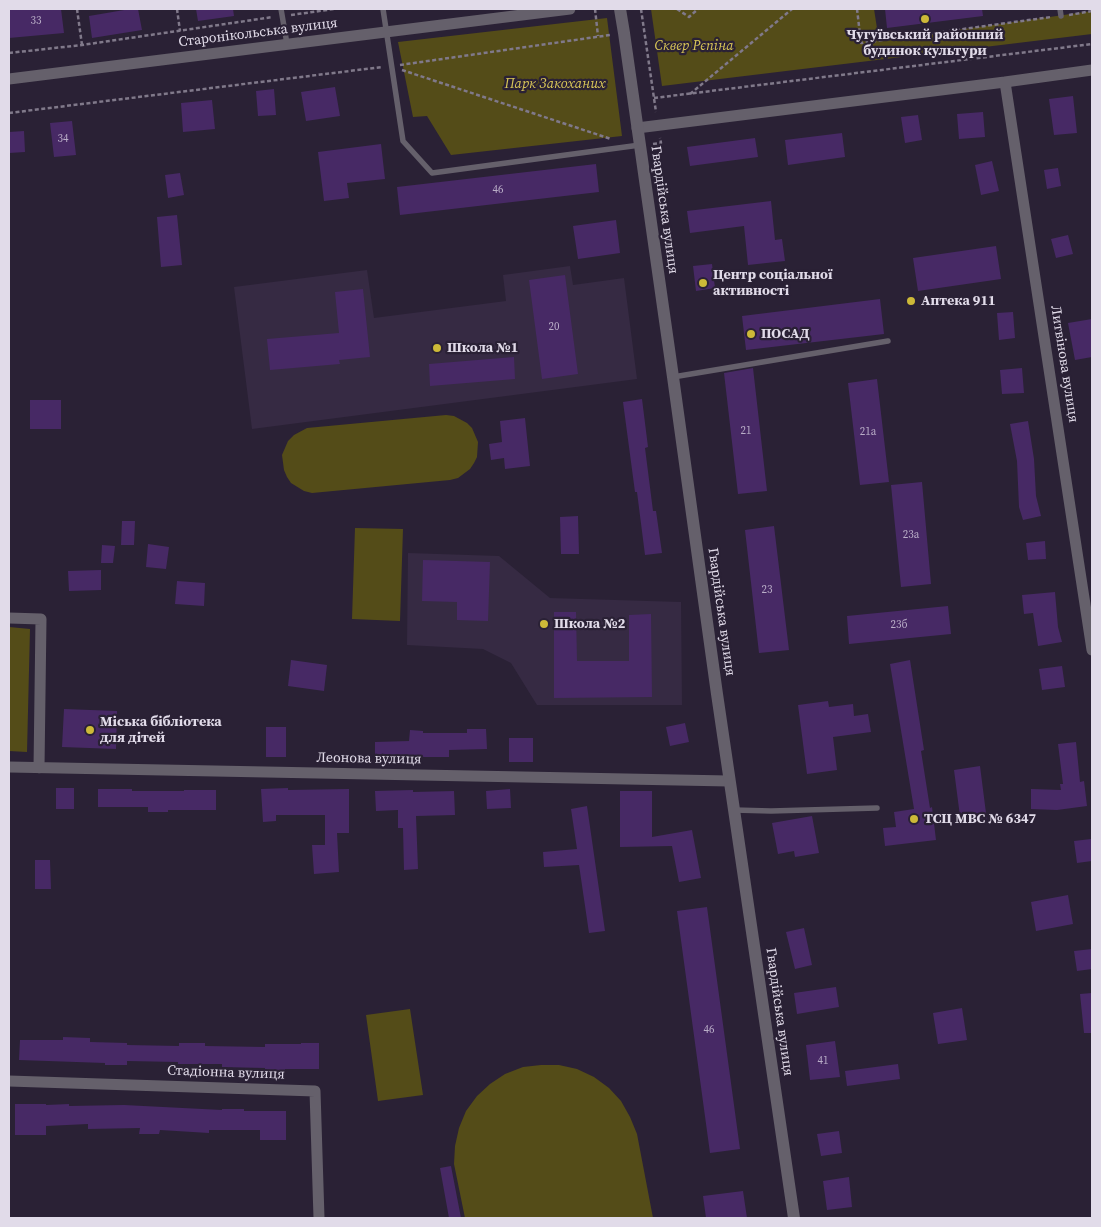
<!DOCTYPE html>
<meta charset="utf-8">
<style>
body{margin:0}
#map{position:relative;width:1101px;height:1227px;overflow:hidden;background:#2a2135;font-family:"Source Serif 4",serif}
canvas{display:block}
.frame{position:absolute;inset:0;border:10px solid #e1dbe9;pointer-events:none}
</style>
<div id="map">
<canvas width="1101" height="1227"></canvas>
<div class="frame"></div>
</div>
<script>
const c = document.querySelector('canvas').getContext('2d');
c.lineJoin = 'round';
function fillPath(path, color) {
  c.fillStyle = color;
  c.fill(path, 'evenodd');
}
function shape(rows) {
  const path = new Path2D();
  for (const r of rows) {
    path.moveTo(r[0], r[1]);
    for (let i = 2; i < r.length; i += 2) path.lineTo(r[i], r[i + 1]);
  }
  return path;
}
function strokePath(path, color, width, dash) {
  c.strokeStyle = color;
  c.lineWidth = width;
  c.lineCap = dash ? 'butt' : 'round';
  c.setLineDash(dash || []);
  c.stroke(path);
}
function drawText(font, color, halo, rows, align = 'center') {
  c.font = font + ' "Source Serif 4",serif';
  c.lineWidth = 4.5;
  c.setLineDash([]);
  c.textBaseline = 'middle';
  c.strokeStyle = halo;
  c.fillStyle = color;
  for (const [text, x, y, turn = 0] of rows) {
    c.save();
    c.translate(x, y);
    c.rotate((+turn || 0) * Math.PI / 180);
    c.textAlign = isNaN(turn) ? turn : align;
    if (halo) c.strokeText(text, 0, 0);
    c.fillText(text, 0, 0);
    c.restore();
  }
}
fillPath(shape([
 [570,266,573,285,624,278,637,379,252,429,234,287,367,270,374,318,506,301,503,275],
 [408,553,499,556,550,598,681,602,682,705,537,705,511,663,483,649,407,645]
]), '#362a43');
fillPath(shape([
 [651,9,874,9,879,41,1092,11,1092,34,662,86],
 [607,18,622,136,451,155,427,116,413,117,398,42],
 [446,415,454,416,467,423,472,428,478,442,477,457,474,463,470,469,458,478,450,480,312,493,304,491,291,483,287,477,284,470,282,455,288,441,294,435,307,428],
 [355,528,403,529,400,621,352,619],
 [9,627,30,629,27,752,9,751],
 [410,1009,423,1095,378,1101,366,1015],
 [541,1065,559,1065,577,1069,594,1077,609,1088,621,1101,630,1117,637,1134,653,1218,465,1218,454,1164,455,1146,459,1128,466,1111,477,1096,490,1084,505,1074,523,1067]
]), '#544c18');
fillPath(shape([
 [9,9,61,9,64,33,9,38],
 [130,9,138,9,142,30,92,38,89,16],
 [196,9,233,9,234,16,198,21],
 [885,9,982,9,983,16,887,28],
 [335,87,340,116,306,121,301,92],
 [274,89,276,115,258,116,256,91],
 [1073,96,1077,133,1054,135,1049,99],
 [212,100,215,129,183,132,181,103],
 [983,112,985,137,959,139,957,114],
 [918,115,922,140,905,143,901,117],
 [72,121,76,155,54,157,50,123],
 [24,131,25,152,9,153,9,132],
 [842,133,845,157,788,165,785,140],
 [755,138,758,157,690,166,687,147],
 [381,144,385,179,347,183,349,198,324,201,318,152],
 [992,161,999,191,981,195,975,165],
 [596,164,599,192,400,215,397,187],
 [1058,168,1061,186,1047,189,1044,170],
 [180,173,184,195,168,198,165,175],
 [771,201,775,240,782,239,785,261,748,265,744,226,690,233,687,211],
 [177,215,182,265,161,267,157,217],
 [616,220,620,253,578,259,573,226],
 [1068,235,1073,254,1056,258,1051,239],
 [996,246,1001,279,918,291,913,258],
 [712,264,715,288,696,291,693,266],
 [565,275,578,374,542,379,529,280],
 [363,289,370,357,339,360,340,364,270,370,267,339,339,333,335,292],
 [880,299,884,334,746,350,742,316],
 [1013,312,1015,338,999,340,997,313],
 [1092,319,1092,357,1075,360,1068,323],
 [514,357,515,379,430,386,429,364],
 [753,368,767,491,738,494,724,373],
 [1022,368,1024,393,1002,394,1000,370],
 [877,379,889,482,860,485,848,383],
 [642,399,648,447,645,448,653,511,656,511,662,553,645,555,637,492,635,492,623,402],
 [30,400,61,400,61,429,30,429],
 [525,418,530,466,505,469,504,458,491,460,489,444,502,442,500,421],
 [1028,421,1034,459,1036,496,1041,516,1023,520,1019,507,1017,461,1010,424],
 [922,482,931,584,901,587,891,485],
 [578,516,579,554,561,554,560,517],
 [122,521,135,521,134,545,121,545],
 [774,526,789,650,759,653,745,530],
 [1045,541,1046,559,1028,560,1026,543],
 [148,544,169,547,166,569,146,567],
 [102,545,115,546,113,563,101,563],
 [423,560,490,562,488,621,457,620,457,602,422,601],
 [101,570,101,590,69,591,68,571],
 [177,581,205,583,204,606,175,604],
 [1055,592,1058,627,1062,642,1038,646,1033,613,1024,614,1022,595],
 [948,606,951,634,849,644,847,616],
 [554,612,576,612,577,661,629,661,629,615,651,614,652,697,554,698],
 [291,660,327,665,324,691,288,686],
 [910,660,924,750,921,751,930,808,932,807,936,840,885,846,883,828,896,827,894,812,914,809,890,664],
 [1062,666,1065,687,1042,690,1039,669],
 [828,701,829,707,853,704,854,716,868,714,871,732,833,737,837,770,807,774,798,705],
 [64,709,117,711,116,749,62,747],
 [685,723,689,742,670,746,666,727],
 [266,727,286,727,286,757,266,757],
 [467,729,486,729,487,749,449,750,449,757,421,757,421,761,392,758,392,762,375,763,375,742,409,741,410,730,423,731,423,733,467,733],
 [509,738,533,738,533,762,509,762],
 [1076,742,1080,782,1084,781,1087,806,1057,810,1031,809,1031,789,1061,790,1060,784,1063,784,1058,744],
 [980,766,987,821,961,824,954,770],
 [56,788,74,788,74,809,56,809],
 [288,788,288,790,349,789,349,833,337,833,339,872,314,874,312,845,325,845,325,815,276,815,276,821,263,822,261,789],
 [98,789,132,789,132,791,184,791,184,790,216,790,216,810,168,810,168,812,148,812,148,807,98,807],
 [510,789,511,808,487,809,486,791],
 [413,790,413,792,454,791,455,815,416,816,418,869,404,870,403,828,398,828,398,810,376,811,375,791],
 [620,791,652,791,652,837,692,830,701,878,679,882,672,846,620,847],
 [587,806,605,931,589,933,579,865,544,867,543,852,577,849,571,809],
 [812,816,819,853,795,857,794,851,778,854,772,823],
 [1091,839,1092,861,1077,863,1074,841],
 [35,860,50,860,51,889,35,889],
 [1068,895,1073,924,1036,931,1031,902],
 [707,907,740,1149,710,1153,677,911],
 [804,928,812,965,795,969,786,932],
 [1092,949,1092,969,1077,971,1074,951],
 [836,987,839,1007,797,1014,794,993],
 [1092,993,1092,1033,1084,1033,1080,994],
 [962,1008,967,1040,938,1044,933,1013],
 [63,1037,90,1038,90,1042,127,1043,127,1045,179,1046,179,1043,205,1043,205,1046,265,1047,265,1044,301,1044,301,1043,319,1043,319,1069,285,1069,285,1070,265,1070,265,1068,222,1067,222,1064,178,1064,178,1062,127,1061,127,1065,105,1065,105,1063,19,1060,20,1040,63,1040],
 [835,1041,840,1077,810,1080,806,1045],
 [898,1064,900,1079,847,1086,845,1071],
 [15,1104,46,1104,46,1105,69,1104,69,1106,124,1105,222,1110,222,1109,244,1109,244,1111,286,1111,286,1140,260,1140,260,1130,209,1130,209,1133,160,1130,159,1134,139,1134,140,1128,88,1129,88,1124,46,1126,46,1135,15,1135],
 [839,1131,842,1153,821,1156,817,1134],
 [451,1166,461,1218,449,1218,440,1168],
 [849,1177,852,1207,827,1210,823,1181],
 [743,1191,747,1218,706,1218,703,1196]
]), '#472965');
strokePath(shape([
 [77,9,82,45],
 [177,9,180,31],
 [595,9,598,36],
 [641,9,656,112],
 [677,9,689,17,698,9],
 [857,9,861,43,1051,17],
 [291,15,334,9],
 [1069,15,1092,11],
 [9,53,82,45,273,17],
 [400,65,610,35],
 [402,70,611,139],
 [690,94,792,9],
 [654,98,1092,44],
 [9,113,382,67],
 [653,144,661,143,660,138]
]), '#80798a', 2.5, [4, 2.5]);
strokePath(shape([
 [281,9,287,44],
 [383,9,403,141,432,173,640,145],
 [1060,9,1061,16],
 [673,377,888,341],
 [734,810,771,811,877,808]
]), '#65606b', 5.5);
strokePath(shape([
 [9,79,570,9],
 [1005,82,1092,650],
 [637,128,1005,82,1092,70],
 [9,618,41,619,39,768],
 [9,767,729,781],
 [9,1081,315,1091,319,1218]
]), '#65606b', 11);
strokePath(shape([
 [620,9,624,33,673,377,717,694,794,1218]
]), '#65606b', 12);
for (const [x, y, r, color] of [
 [925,19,5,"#cdb938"],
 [703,283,5,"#cdb938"],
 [911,301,5,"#cdb938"],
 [751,334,5,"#cdb938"],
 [437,348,5,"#cdb938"],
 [544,624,5,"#cdb938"],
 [90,730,5,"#cdb938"],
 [914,819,5,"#cdb938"]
]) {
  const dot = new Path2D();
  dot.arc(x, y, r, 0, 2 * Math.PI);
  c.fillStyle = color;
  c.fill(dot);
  strokePath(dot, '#2a2135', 2);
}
drawText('11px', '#baaec8', null, [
 ["33",36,21],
 ["34",63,139],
 ["46",498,190],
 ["20",554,327],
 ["21",746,431],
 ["21а",868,432],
 ["23а",911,535],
 ["23",767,590],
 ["23б",899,625],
 ["46",709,1030],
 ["41",823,1061]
]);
drawText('14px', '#e1dbe9', '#2a2135', [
 ["Старонікольська вулиця",258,33,-7],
 ["Гвардійська вулиця",664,210,82],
 ["Литвінова вулиця",1064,364,81],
 ["Гвардійська вулиця",721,612,82],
 ["Леонова вулиця",369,759,1],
 ["Гвардійська вулиця",779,1012,82],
 ["Стадіонна вулиця",226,1073,2]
]);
drawText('bold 14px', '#e1dbe9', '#2a2135', [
 ["Чугуївський районний",925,35,"center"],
 ["будинок культури",925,51,"center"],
 ["Центр соціальної",713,275],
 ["активності",713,291],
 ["Аптека 911",921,301],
 ["ПОСАД",761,334],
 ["Школа №1",447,348],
 ["Школа №2",554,624],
 ["Міська бібліотека",100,722],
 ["для дітей",100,738],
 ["ТСЦ МВС № 6347",924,819]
], 'left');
drawText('italic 14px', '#d9c757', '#2a2135', [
 ["Сквер Рєпіна",694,46],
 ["Парк Закоханих",555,84]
]);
</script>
